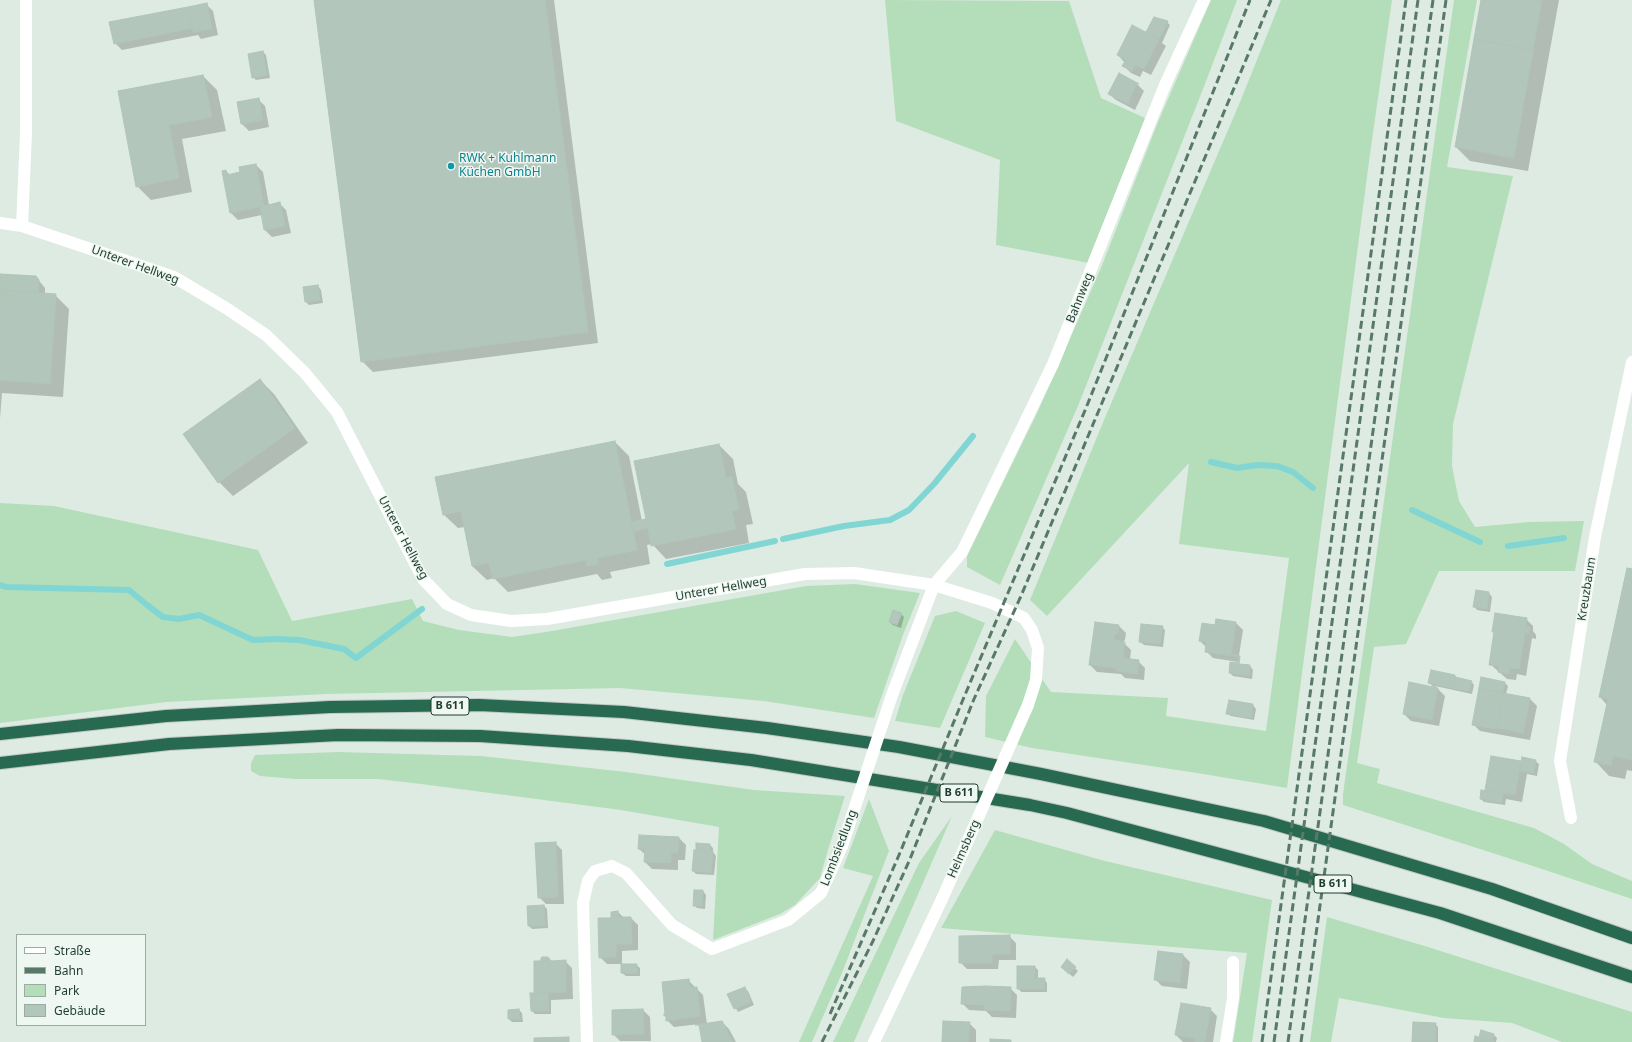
<!DOCTYPE html>
<meta charset="utf-8">
<style>
body{margin:0}
#map{position:relative;width:1632px;height:1042px;overflow:hidden;background:#deebe3;font-family:"Noto Sans",sans-serif}
canvas{display:block}
.legend{position:absolute;left:16px;top:934px;width:130px;height:92px;box-sizing:border-box;background:#eef7f1;border:1px solid #9baca3;margin:0;padding:5px 7px;list-style:none;font-size:12px;color:#1e3c2f}
.legend li{display:flex;align-items:center;gap:8px;height:20px}
.legend b{width:20px;border:1px solid #9baca3}
</style>
<div id="map">
<canvas width="1632" height="1042"></canvas>
<ul class="legend">
<li><b style="height:5px;background:#fff"></b>Straße</li>
<li><b style="height:5px;background:#58786a"></b>Bahn</li>
<li><b style="height:11px;background:#b4deb9"></b>Park</li>
<li><b style="height:11px;background:#b3c6bb"></b>Gebäude</li>
</ul>
</div>
<script>
const c = document.querySelector('canvas').getContext('2d');
c.lineJoin = 'round';
function fillPath(path, color) {
  c.fillStyle = color;
  c.fill(path, 'evenodd');
}
function shape(rows) {
  const path = new Path2D();
  for (const r of rows) {
    path.moveTo(r[0], r[1]);
    for (let i = 2; i < r.length; i += 2) path.lineTo(r[i], r[i + 1]);
  }
  return path;
}
function strokePath(path, color, width, dash) {
  c.strokeStyle = color;
  c.lineWidth = width;
  c.lineCap = dash ? 'butt' : 'round';
  c.setLineDash(dash || []);
  c.stroke(path);
}
function drawText(font, color, halo, rows, align = 'center') {
  c.font = font + ' "Noto Sans",sans-serif';
  c.lineWidth = 3;
  c.setLineDash([]);
  c.textBaseline = 'middle';
  c.strokeStyle = halo;
  c.fillStyle = color;
  for (const [text, x, y, turn = 0] of rows) {
    c.save();
    c.translate(x, y);
    c.rotate((+turn || 0) * Math.PI / 180);
    c.textAlign = isNaN(turn) ? turn : align;
    if (halo) c.strokeText(text, 0, 0);
    c.fillText(text, 0, 0);
    c.restore();
  }
}
fillPath(shape([
 [885,0,1069,1,1101,98,1145,118,1089,263,996,245,1000,160,896,121],
 [1211,0,1237,0,1205,84,1078,406,1000,585,967,567,967,556,1038,411,1101,268,1158,122],
 [1281,0,1392,0,1370,154,1287,788,1197,773,1032,748,985,737,986,696,1015,639,1051,692,1168,698,1166,716,1266,731,1289,558,1179,544,1189,463,1047,616,1030,600,1104,420,1240,102],
 [1454,0,1477,0,1447,167,1513,176,1453,424,1452,466,1459,501,1475,527,1529,522,1584,521,1575,571,1439,571,1406,644,1374,647,1357,763,1380,769,1377,783,1534,828,1564,844,1592,864,1632,881,1632,899,1536,867,1343,805,1343,794],
 [0,503,54,506,258,550,292,621,412,599,423,621,459,630,512,637,552,631,806,586,855,584,920,593,903,635,874,718,764,701,620,688,327,694,166,702,0,723],
 [956,611,985,623,940,728,895,721,903,695,935,616],
 [338,752,481,756,626,772,754,790,845,796,828,850,820,878,795,905,780,914,713,940,719,827,621,810,421,784,378,779,295,779,260,776,251,771,251,763,255,755],
 [869,799,889,851,842,973,812,1042,799,1042,873,876,843,868],
 [952,816,854,1042,833,1042,919,863],
 [995,830,1105,861,1272,900,1252,1042,1233,1042,1247,953,941,928],
 [1327,917,1428,947,1632,1012,1632,1042,1562,1042,1512,1023,1444,1018,1339,998,1331,1042,1310,1042]
]), '#b4deb9');
fillPath(shape([
 [315,0,554,0,598,343,373,372,362,361],
 [1482,0,1559,0,1528,171,1470,161,1456,147],
 [206,4,213,11,218,35,201,39,198,35,122,50,115,43],
 [1167,22,1170,25,1162,43,1166,46,1151,75,1143,71,1140,77,1131,73,1124,66,1125,63,1118,55,1151,35,1148,32],
 [263,52,266,55,270,78,256,80,253,77],
 [1119,74,1137,84,1144,91,1135,110,1116,100,1109,94],
 [203,76,217,90,226,131,182,139,192,192,151,200,137,186,119,92],
 [258,99,265,106,269,127,249,131,242,124],
 [256,165,263,172,269,205,279,203,286,210,291,233,272,237,265,230,262,215,238,220,231,213,226,171,230,175,241,173],
 [0,275,36,277,45,288,45,294,55,295,69,309,63,397,2,393,0,419],
 [318,286,321,290,323,303,309,305,306,302],
 [260,380,274,394,308,443,233,496,219,482,185,434],
 [615,442,629,456,642,521,647,520,719,445,733,459,738,484,746,492,753,524,746,525,749,543,666,559,652,544,647,545,650,564,610,572,612,578,602,580,597,574,508,592,494,578,487,580,472,566,465,527,458,528,443,514],
 [1632,570,1632,771,1627,770,1625,779,1609,776,1595,761,1607,705,1600,697],
 [1489,593,1492,597,1490,612,1477,610,1474,606],
 [901,614,904,617,901,628,893,625,890,622],
 [1526,619,1533,626,1533,631,1536,635,1536,639,1532,638,1526,676,1517,674,1516,680,1507,679,1490,664,1495,633,1493,631],
 [1217,620,1236,623,1243,630,1238,662,1213,658,1206,651,1206,647,1200,641,1215,626],
 [1096,623,1119,626,1126,633,1125,640,1122,642,1124,643,1131,650,1130,660,1138,661,1145,668,1144,680,1125,678,1121,674,1097,672,1090,665],
 [1162,627,1165,630,1163,647,1144,645,1140,642],
 [1250,666,1253,670,1252,679,1233,676,1230,673],
 [1455,676,1458,679,1471,681,1474,685,1472,694,1435,686,1445,696,1439,726,1411,721,1404,714,1435,688,1429,683],
 [1482,678,1505,683,1508,686,1506,694,1530,699,1537,706,1530,740,1480,731,1473,724],
 [1229,701,1253,705,1256,709,1254,720,1231,716,1227,713],
 [1535,761,1539,764,1537,776,1527,774,1522,802,1506,799,1505,805,1484,802,1481,799,1488,792,1486,790,1520,762,1522,764],
 [679,838,686,845,685,860,678,860,678,870,652,869,645,862,646,855,639,849],
 [555,843,562,850,564,904,546,904,539,897],
 [697,844,710,845,713,848,713,852,716,856,714,875,696,874,693,871],
 [703,891,706,895,705,909,697,908,694,905],
 [544,906,547,909,548,928,532,929,529,926],
 [618,912,624,918,631,918,638,925,638,950,622,951,622,965,636,965,640,968,640,976,626,976,622,973,622,964,607,964,600,957,612,919],
 [1009,936,1016,943,1016,960,999,960,998,969,967,969,960,962],
 [1183,955,1190,962,1187,989,1162,986,1155,979],
 [548,958,552,962,565,961,572,968,573,999,551,1000,551,1014,535,1014,532,1011,536,994,535,962,540,962],
 [1035,967,1038,970,1038,979,1044,979,1047,983,1047,992,1021,992,1018,988],
 [1075,968,1078,971,1073,977,1065,970],
 [688,980,703,995,707,1024,722,1022,729,1029,736,1042,703,1042,700,1024,674,1027,667,1020,665,1015],
 [744,988,748,991,754,1005,738,1012,728,995],
 [1010,988,1017,995,1016,1018,992,1017,986,1011,969,1010,962,1003],
 [1210,1009,1217,1016,1213,1042,1183,1042,1176,1035],
 [519,1010,522,1013,523,1022,512,1022,509,1019],
 [643,1010,650,1017,651,1041,620,1041,613,1034],
 [969,1023,976,1030,976,1042,943,1042],
 [1435,1024,1438,1027,1438,1042,1414,1042],
 [1482,1032,1494,1035,1497,1038,1496,1042,1475,1042,1479,1039]
]), '#0003');
strokePath(shape([
 [1211,462,1237,468,1257,465,1277,466,1293,472,1313,488],
 [1412,510,1480,542],
 [783,539,844,526,890,520,909,510,934,484,973,436],
 [1508,546,1564,538],
 [667,564,775,541],
 [0,585,6,587,129,590,147,605,163,617,179,619,199,615,253,640,275,639,299,640,344,649,356,658,422,609]
]), '#81d5d3', 6);
const building = shape([
 [314,0,545,0,588,332,361,362,314,0],
 [1481,0,1542,0,1533,50,1474,39,1481,0],
 [207,3,212,29,193,32,188,7,207,3],
 [188,7,193,28,114,44,109,22,188,7],
 [1154,17,1168,21,1159,39,1146,32,1154,17],
 [1132,25,1159,39,1144,69,1135,65,1132,71,1122,66,1126,60,1117,55,1132,25],
 [1474,39,1533,50,1514,158,1455,147,1474,39],
 [263,51,267,75,252,78,248,54,263,51],
 [1119,73,1139,84,1137,83,1128,103,1129,104,1108,94,1119,73],
 [203,75,212,117,169,125,179,178,136,187,118,91,203,75],
 [259,98,263,120,241,124,237,102,259,98],
 [256,164,264,206,230,213,222,171,226,170,227,175,240,172,239,167,256,164],
 [280,202,285,226,264,230,260,207,280,202],
 [0,274,36,276,39,280,38,293,0,290,0,274],
 [318,285,320,300,305,302,303,287,318,285],
 [0,290,56,294,50,384,0,380,0,290],
 [260,379,295,428,218,483,183,434,260,379],
 [615,441,637,550,597,558,598,564,587,566,586,560,493,579,489,563,472,566,461,511,443,515,435,477,615,441],
 [719,444,726,478,732,477,739,510,732,511,736,529,651,546,648,528,633,531,631,522,646,519,634,461,719,444],
 [1627,568,1632,569,1632,760,1613,756,1611,765,1594,762,1608,699,1599,697,1627,568],
 [1476,590,1489,592,1487,609,1473,607,1476,590],
 [893,610,902,613,897,625,889,622,893,610],
 [1495,613,1527,618,1526,627,1530,627,1529,633,1525,632,1519,669,1510,668,1509,674,1498,672,1499,666,1489,665,1494,632,1492,632,1495,613],
 [1216,619,1236,622,1231,656,1205,652,1206,642,1199,641,1202,623,1215,625,1216,619],
 [1095,622,1119,625,1118,633,1114,636,1114,640,1125,642,1123,658,1139,660,1137,674,1116,671,1117,668,1089,665,1095,622],
 [1141,624,1163,626,1160,644,1139,642,1141,624],
 [1232,655,1240,656,1239,664,1250,665,1249,676,1229,673,1230,662,1238,663,1239,657,1232,655],
 [1431,670,1455,675,1452,688,1428,683,1431,670],
 [1455,677,1472,681,1469,691,1452,688,1455,677],
 [1481,677,1505,682,1503,693,1479,688,1481,677],
 [1409,682,1438,688,1432,720,1403,714,1409,682],
 [1479,688,1503,693,1496,729,1472,725,1479,688],
 [1503,693,1530,698,1523,733,1497,728,1503,693],
 [1229,700,1253,704,1251,718,1226,714,1229,700],
 [1491,756,1521,761,1515,795,1485,790,1491,756],
 [1522,757,1536,760,1534,773,1520,771,1522,757],
 [1481,790,1503,793,1502,803,1480,799,1481,790],
 [639,835,679,837,678,853,671,853,671,863,644,862,645,849,638,849,639,835],
 [556,842,558,897,538,898,535,843,556,842],
 [696,843,710,844,710,851,696,850,696,843],
 [694,850,713,851,711,873,692,871,694,850],
 [694,890,703,890,702,906,693,906,694,890],
 [544,905,545,926,528,926,527,906,544,905],
 [618,911,618,917,631,917,632,944,616,944,616,957,599,958,598,918,611,918,611,912,618,911],
 [1010,935,1010,954,992,954,992,963,959,963,959,936,1010,935],
 [1158,951,1183,954,1180,983,1154,980,1158,951],
 [542,957,548,957,551,961,566,960,566,992,534,993,534,961,540,961,542,957],
 [1067,959,1076,967,1069,974,1061,967,1067,959],
 [621,964,637,964,637,973,621,973,621,964],
 [1017,966,1035,966,1035,978,1017,978,1017,966],
 [1017,978,1035,978,1035,989,1017,989,1017,978],
 [1035,978,1045,978,1044,989,1035,989,1035,978],
 [689,979,690,988,697,987,700,1016,666,1021,666,1015,664,1016,664,1013,665,1013,662,982,689,979],
 [985,986,1011,987,1010,1011,984,1010,984,1005,961,1004,962,987,985,986],
 [745,987,751,1002,734,1009,727,994,745,987],
 [530,993,548,993,549,1011,531,1011,530,993],
 [1181,1003,1211,1008,1205,1040,1175,1035,1181,1003],
 [519,1009,520,1019,508,1019,508,1010,519,1009],
 [643,1009,644,1034,612,1035,612,1010,643,1009],
 [722,1021,733,1042,702,1042,699,1025,695,1025,722,1021],
 [943,1021,970,1022,968,1042,942,1042,943,1021],
 [1413,1022,1436,1023,1435,1042,1412,1042,1413,1022],
 [1481,1030,1494,1034,1492,1041,1479,1037,1481,1030],
 [1475,1036,1482,1038,1481,1042,1474,1042,1475,1036],
 [569,1037,569,1042,534,1042,534,1038,569,1037],
 [1482,1038,1492,1041,1494,1042,1481,1042,1482,1038],
 [990,1039,1011,1040,1011,1042,990,1042,990,1039],
 [1195,1039,1205,1040,1204,1042,1195,1042,1195,1039]
]);
fillPath(building, '#b3c6bb');
strokePath(building, '#b0c5b8', 1);
const highway = shape([
 [0,734,166,716,330,707,479,705,624,712,767,728,899,747,1041,774,1264,821,1492,889,1632,938],
 [0,763,169,744,338,735,480,736,628,746,751,760,1030,805,1067,813,1440,913,1632,977]
]);
strokePath(highway, '#c0c8c5', 14);
strokePath(shape([
 [0,223,22,226,174,277,226,308,266,335,305,373,337,412,423,579,447,604,471,615,511,621,547,619,805,574,854,573,934,585,992,603,1024,618,1032,630,1038,648,1036,680,1028,705],
 [22,226,26,133,26,0],
 [892,695,934,585,962,552,1053,364,1165,85,1204,0],
 [1571,818,1560,761,1595,537,1632,362],
 [587,1042,583,903,588,881,595,871,612,866,626,873,672,925,712,949,788,920,821,893,842,846],
 [874,1042,942,899],
 [1226,1042,1233,998,1233,962]
]), '#fff', 12);
strokePath(highway, '#286a51', 12);
strokePath(shape([
 [830,1014,899,855,962,702,1086,408,1250,0],
 [822,1042,873,941,910,859,974,699,1021,596,1271,0],
 [1262,1042,1406,0],
 [1274,1042,1418,0],
 [1288,1042,1433,0],
 [1301,1042,1446,0]
]), '#58786a', 3, [8, 4]);
strokePath(shape([
 [842,846,892,695],
 [942,899,1028,705]
]), '#fff', 12);
for (const [x, y, r, color] of [
 [451,166,4,"#0f9aa8"]
]) {
  const dot = new Path2D();
  dot.arc(x, y, r, 0, 2 * Math.PI);
  c.fillStyle = color;
  c.fill(dot);
  strokePath(dot, '#eef7f1', 1.5);
}
for (const [x, y, w] of [
 [450,706,38],
 [959,793,38],
 [1333,884,38]
]) {
  const box = new Path2D();
  box.roundRect(x - w / 2, y - 9, w, 18, 3);
  c.fillStyle = '#eef7f1';
  c.fill(box);
  strokePath(box, '#1e3c2f', 1);
}
drawText('bold 11px', '#1e3c2f', null, [
 ["B 611",450,706],
 ["B 611",959,793],
 ["B 611",1333,884]
]);
drawText('12px', '#0d838f', '#eef7f1', [
 ["RWK + Kuhlmann",459,159],
 ["Küchen GmbH",459,173]
], 'left');
drawText('12px', '#1e3c2f', '#eef7f1', [
 ["Unterer Hellweg",135,265,20],
 ["Bahnweg",1080,298,-68],
 ["Unterer Hellweg",403,538,62],
 ["Unterer Hellweg",721,589,-10],
 ["Kreuzbaum",1587,589,-81],
 ["Lombsiedlung",839,848,-69],
 ["Helmsberg",964,849,-66]
]);
</script>
